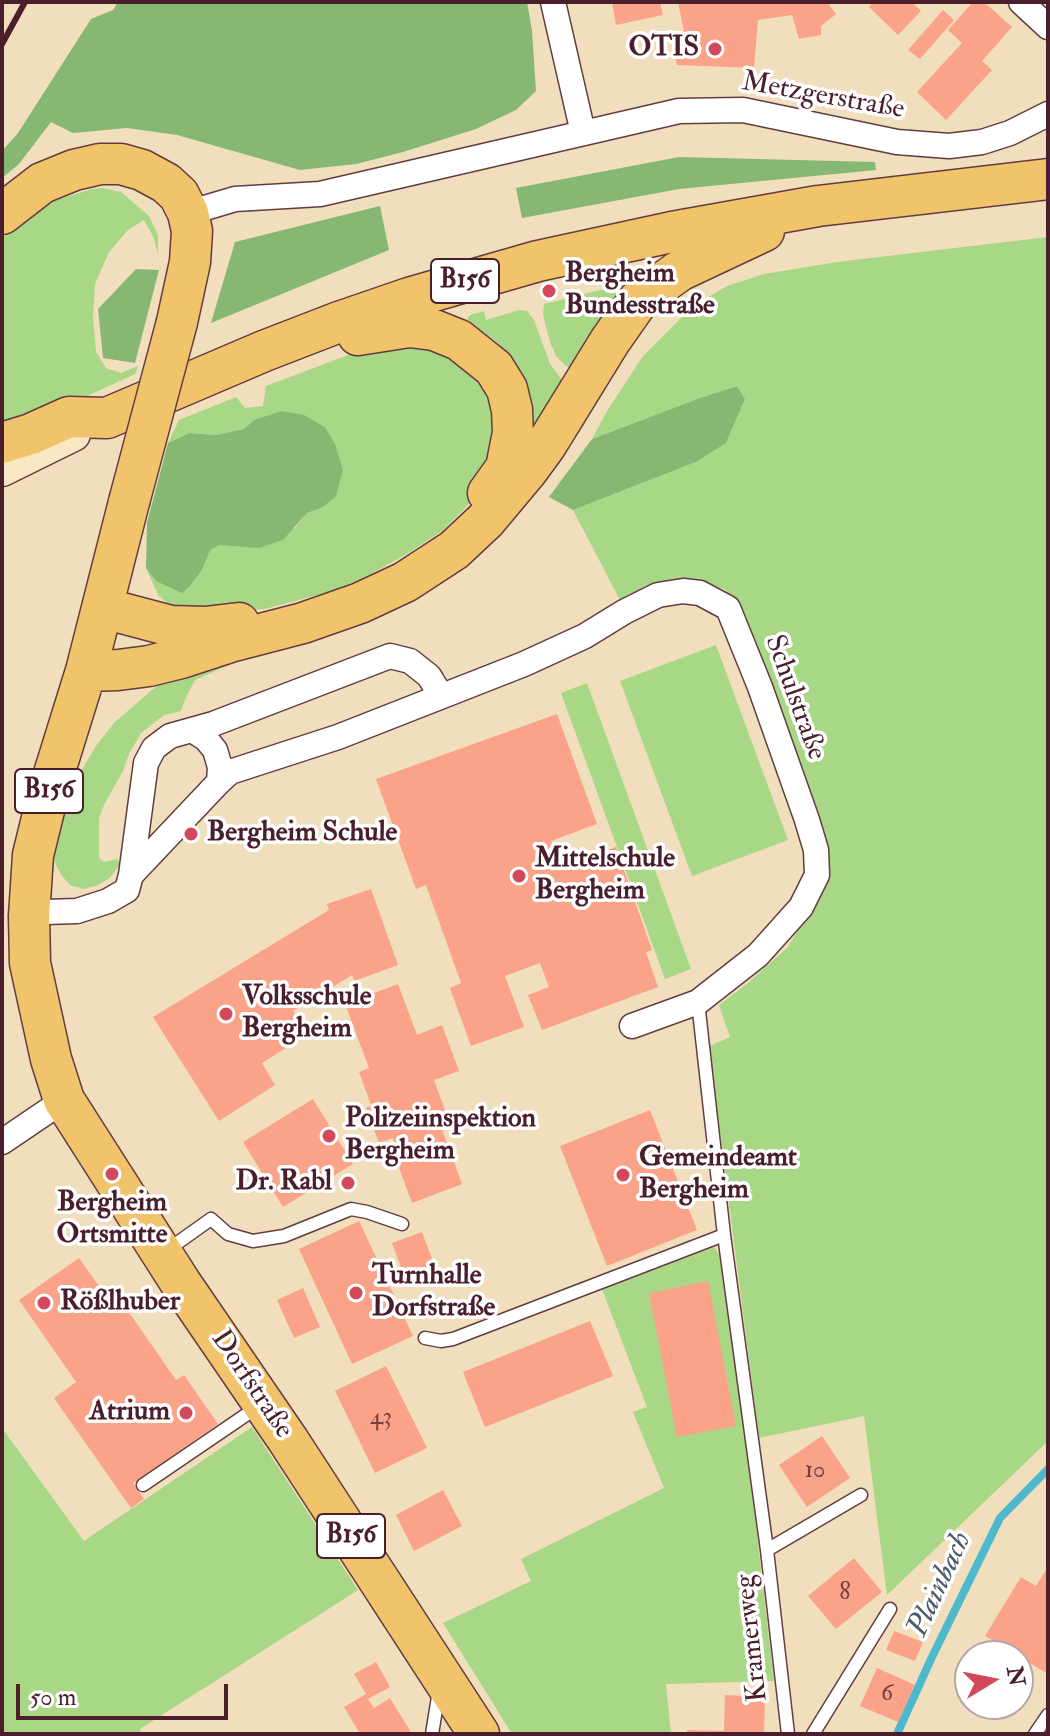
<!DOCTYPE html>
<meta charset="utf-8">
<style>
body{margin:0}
#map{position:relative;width:1050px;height:1736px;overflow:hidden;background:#f0debc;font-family:"IM FELL Double Pica",serif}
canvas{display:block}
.frame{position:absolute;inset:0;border:4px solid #4a1f2b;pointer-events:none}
.north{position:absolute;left:954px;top:1640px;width:80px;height:80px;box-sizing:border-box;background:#fff;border:2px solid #b7a5aa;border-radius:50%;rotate:80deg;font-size:22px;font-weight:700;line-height:32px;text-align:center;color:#4a1f2b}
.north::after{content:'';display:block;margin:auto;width:28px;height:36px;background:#d1495b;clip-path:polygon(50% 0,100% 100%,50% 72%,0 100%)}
.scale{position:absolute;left:16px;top:1684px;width:212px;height:36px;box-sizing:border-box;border:4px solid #4a1f2b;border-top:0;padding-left:10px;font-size:24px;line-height:28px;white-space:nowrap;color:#4a1f2b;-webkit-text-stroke:6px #fff;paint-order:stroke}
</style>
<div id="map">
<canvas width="1050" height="1736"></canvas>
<div class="frame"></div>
<div class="north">N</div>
<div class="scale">50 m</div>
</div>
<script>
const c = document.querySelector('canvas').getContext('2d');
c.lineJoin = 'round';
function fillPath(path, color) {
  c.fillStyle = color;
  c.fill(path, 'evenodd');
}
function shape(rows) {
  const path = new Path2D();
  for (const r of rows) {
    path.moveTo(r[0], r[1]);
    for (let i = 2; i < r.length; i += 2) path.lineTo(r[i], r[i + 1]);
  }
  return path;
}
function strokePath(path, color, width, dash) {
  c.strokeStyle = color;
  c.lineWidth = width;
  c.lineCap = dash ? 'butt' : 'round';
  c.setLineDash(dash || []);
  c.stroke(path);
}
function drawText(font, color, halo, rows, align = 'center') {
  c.font = font + ' "IM FELL Double Pica",serif';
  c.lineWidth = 7;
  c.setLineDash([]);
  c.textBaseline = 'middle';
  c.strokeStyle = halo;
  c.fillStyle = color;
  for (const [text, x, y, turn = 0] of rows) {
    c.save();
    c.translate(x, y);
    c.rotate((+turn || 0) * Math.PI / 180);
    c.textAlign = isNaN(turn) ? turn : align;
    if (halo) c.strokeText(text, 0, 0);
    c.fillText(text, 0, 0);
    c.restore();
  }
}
fillPath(shape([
 [103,188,121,192,149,216,158,235,158,254,153,236,144,220,128,230,109,252,95,284,93,317,96,352,106,368,121,373,138,366,135,374,24,425,2,429,2,238,50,202,92,189],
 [1048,237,1048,1441,887,1595,864,1416,759,1438,709,1046,730,1037,719,1005,748,983,788,947,824,886,826,838,745,615,725,589,686,580,657,582,621,602,573,510,696,462,726,443,745,399,737,386,700,398,592,439,607,411,643,356,692,307,727,286,764,274,837,262],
 [641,268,641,273,605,313,589,335,574,371,565,365,556,356,550,342,543,315,544,304,609,288,607,277],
 [519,310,527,311,534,320,550,364,566,385,533,435,534,415,529,393,522,374,511,356,497,342,467,319,470,315,484,311,486,320],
 [388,340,420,340,485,378,503,431,485,480,466,507,442,531,410,552,371,574,336,590,265,609,234,611,174,609,158,595,146,568,156,581,190,586,202,570,209,550,219,545,230,545,295,528,307,513,323,507,254,420,244,429,216,435,189,433,168,443,179,420,236,397,245,408,263,406,266,386],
 [590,396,595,396,597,401,581,430,551,471,527,501,495,536,459,564,421,590,389,608,356,622,247,657,195,680,186,697,181,711,164,715,141,733,129,754,123,771,104,805,99,818,99,858,104,862,117,859,120,864,110,878,96,886,83,889,70,885,62,876,55,863,53,848,61,819,77,778,96,746,115,722,158,685,194,665,355,613,416,584,441,568,466,550,491,529,519,499,566,435],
 [716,645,788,840,692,876,620,681],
 [587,683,691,969,665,979,561,693],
 [714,1247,721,1257,746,1440,774,1681,666,1684,671,1734,512,1734,443,1623,531,1581,521,1559,664,1488,633,1412,647,1407,602,1289],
 [252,1427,358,1590,140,1729,142,1734,2,1734,2,1428,84,1541]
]), '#a8d886');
fillPath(shape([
 [118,2,527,2,532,31,536,91,516,110,476,129,403,152,356,164,300,170,177,135,127,128,73,133,51,122,19,164,2,178,2,151,18,133,91,19,113,10],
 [679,157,875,162,876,170,679,189,522,218,516,188],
 [380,206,389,250,211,323,235,242],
 [136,269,159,270,135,363,103,358,98,309],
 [737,386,745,399,726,443,696,462,573,510,549,497,592,439,700,398],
 [282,411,304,415,325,427,335,444,343,470,336,496,323,507,307,513,283,540,259,548,219,545,210,550,202,570,190,586,182,593,156,581,146,568,147,523,168,443,189,433,216,435,244,429,254,420]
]), '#86b873');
strokePath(shape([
 [897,1734,932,1657,1000,1518,1048,1469]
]), '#4eb8cc', 8);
fillPath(shape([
 [612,2,660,2,663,15,616,25],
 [678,2,827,2,836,14,821,26,821,35,799,39,792,15,758,20,754,68,677,65,670,34,684,32],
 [874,2,912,2,921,11,898,35,869,7],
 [973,2,984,2,1012,27,982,61,992,70,946,120,917,92,962,43,948,30],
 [943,10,954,20,920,59,908,50],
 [557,714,597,824,551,841,561,867,616,847,652,950,646,952,658,987,542,1030,528,995,549,987,540,963,505,976,524,1027,471,1046,450,988,461,983,426,885,416,889,376,779],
 [371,889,398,965,354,981,352,975,293,1011,308,1034,262,1063,275,1085,219,1121,153,1017,329,910,327,904],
 [398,984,417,1035,442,1025,459,1071,434,1080,450,1124,441,1127,462,1184,412,1203,391,1146,395,1144,393,1138,379,1143,366,1108,371,1105,359,1072,369,1068,345,1004],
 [313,1099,353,1164,283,1207,243,1142],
 [650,1110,697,1230,607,1266,560,1146],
 [359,1221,413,1336,352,1364,299,1249],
 [422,1232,438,1275,408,1287,392,1243],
 [79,1258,101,1289,110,1285,176,1380,184,1375,218,1424,133,1483,144,1499,131,1508,54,1398,76,1382,19,1300],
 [708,1281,736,1426,677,1437,649,1293],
 [303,1288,320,1327,294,1338,277,1300],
 [590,1321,613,1376,485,1427,463,1372],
 [386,1366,427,1448,375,1473,335,1391],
 [822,1436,850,1478,807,1507,779,1465],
 [443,1490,462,1526,414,1551,396,1515],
 [854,1558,882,1592,836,1629,808,1596],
 [1048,1567,1047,1626,1048,1674,985,1636,1021,1577,1036,1586],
 [894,1631,923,1642,915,1661,886,1650],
 [376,1662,390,1687,368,1699,374,1708,390,1698,412,1734,356,1734,359,1732,344,1707,366,1694,354,1674],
 [877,1668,915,1685,898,1722,860,1706],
 [725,1695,765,1697,764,1734,687,1734,687,1730,724,1731]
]), '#faa389');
const service = shape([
 [698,1002,724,1235,767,1550],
 [166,1251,211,1219,228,1234,253,1241,284,1236,351,1209,367,1212,402,1224],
 [425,1338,441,1341,453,1339,724,1235],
 [143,1485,259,1406],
 [432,1734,439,1691],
 [788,1734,767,1550,861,1495],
 [813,1734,890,1609],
 [1035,1734,1048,1715]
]);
const minor = shape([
 [553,2,583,133],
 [1021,2,1048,27],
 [188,213,235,199,320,194,679,111,743,110,897,142,949,146,982,142,1010,133,1048,114],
 [219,782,230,772,338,737,524,664,585,636,624,612,658,595,683,591,700,593,728,608,760,687,807,820,816,850,817,875,801,907,758,955,698,1002,632,1026],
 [131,875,219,782,220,767,215,750,206,739,192,730],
 [29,916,46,912,77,911,108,901,127,890,131,875,146,763,154,748,170,736,213,724,390,656,410,661,429,676,441,696],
 [2,1142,64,1100]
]);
const secondary = shape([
 [2,469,73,434]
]);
const primary = shape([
 [2,214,42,183,74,170,100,164,121,164,142,170,166,183,179,195,188,213,192,231,190,262,177,322],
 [358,335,409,327,434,330,459,340,494,368,507,389,512,410,513,433,506,468,488,493],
 [2,443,31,434,69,417,107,418,264,351,339,322,409,298,538,261,672,232,818,206,1048,179],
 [129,502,86,671,49,790,33,855,29,916,30,963,51,1059,64,1100,182,1285,288,1440,479,1734],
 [103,608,171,626,205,627,239,623],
 [86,671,118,670,149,666,181,658,230,642,303,623,360,603,405,582,454,550,486,520,527,471,546,445,610,341,638,301,679,271,764,231]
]);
strokePath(service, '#633c41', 15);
strokePath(minor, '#633c41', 27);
strokePath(secondary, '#633c41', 37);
strokePath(primary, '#633c41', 43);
strokePath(service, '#fff', 12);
strokePath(minor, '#fff', 24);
strokePath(secondary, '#f9e7c3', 34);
strokePath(primary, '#f1c36a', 40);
strokePath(shape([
 [2,44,25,2]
]), '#4a1f2b', 6);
const primaryBridge = shape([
 [129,502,177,322]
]);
strokePath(primaryBridge, '#633c41', 43, []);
strokePath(primaryBridge, '#f1c36a', 40);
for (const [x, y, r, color] of [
 [715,49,8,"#d1495b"],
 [549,291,8,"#d1495b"],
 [191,834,8,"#d1495b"],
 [519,876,8,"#d1495b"],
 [226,1014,8,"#d1495b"],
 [329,1136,8,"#d1495b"],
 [112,1174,8,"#d1495b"],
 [623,1175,8,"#d1495b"],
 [348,1183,8,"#d1495b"],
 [356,1293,8,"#d1495b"],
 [44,1303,8,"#d1495b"],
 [186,1413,8,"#d1495b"]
]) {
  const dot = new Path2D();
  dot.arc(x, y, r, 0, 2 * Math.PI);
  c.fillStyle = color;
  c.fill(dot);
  strokePath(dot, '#fff', 3);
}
drawText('24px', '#764042', null, [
 ["43",381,1419],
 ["10",815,1472],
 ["8",845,1594],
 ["6",887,1695]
]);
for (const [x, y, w] of [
 [465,281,68],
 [49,791,68],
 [351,1536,68]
]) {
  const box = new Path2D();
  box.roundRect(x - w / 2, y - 22, w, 44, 6);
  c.fillStyle = '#fff';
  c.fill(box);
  strokePath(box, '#4a1f2b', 2);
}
drawText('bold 26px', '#4a1f2b', null, [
 ["B156",465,281],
 ["B156",49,791],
 ["B156",351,1536]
]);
drawText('bold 28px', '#4a1f2b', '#fff', [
 ["OTIS",699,49,"right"],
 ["Bergheim",565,275],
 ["Bundesstraße",565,307],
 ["Bergheim Schule",207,834],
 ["Mittelschule",535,860],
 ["Bergheim",535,892],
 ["Volksschule",242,998],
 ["Bergheim",242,1030],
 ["Polizeiinspektion",345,1120],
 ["Bergheim",345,1152],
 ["Gemeindeamt",639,1159],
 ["Bergheim",639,1191],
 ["Dr. Rabl",332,1183,"right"],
 ["Bergheim",112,1204,"center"],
 ["Ortsmitte",112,1236,"center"],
 ["Turnhalle",372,1277],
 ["Dorfstraße",372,1309],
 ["Rößlhuber",60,1303],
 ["Atrium",170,1413,"right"]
], 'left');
drawText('28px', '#4a1f2b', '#fff', [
 ["Metzgerstraße",823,97,10],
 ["Schulstraße",794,698,70],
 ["Dorfstraße",251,1385,56],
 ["Kramerweg",753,1638,-96]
]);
drawText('italic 30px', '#4c5c6b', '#fff', [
 ["Plainbach",941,1585,-65]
]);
</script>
